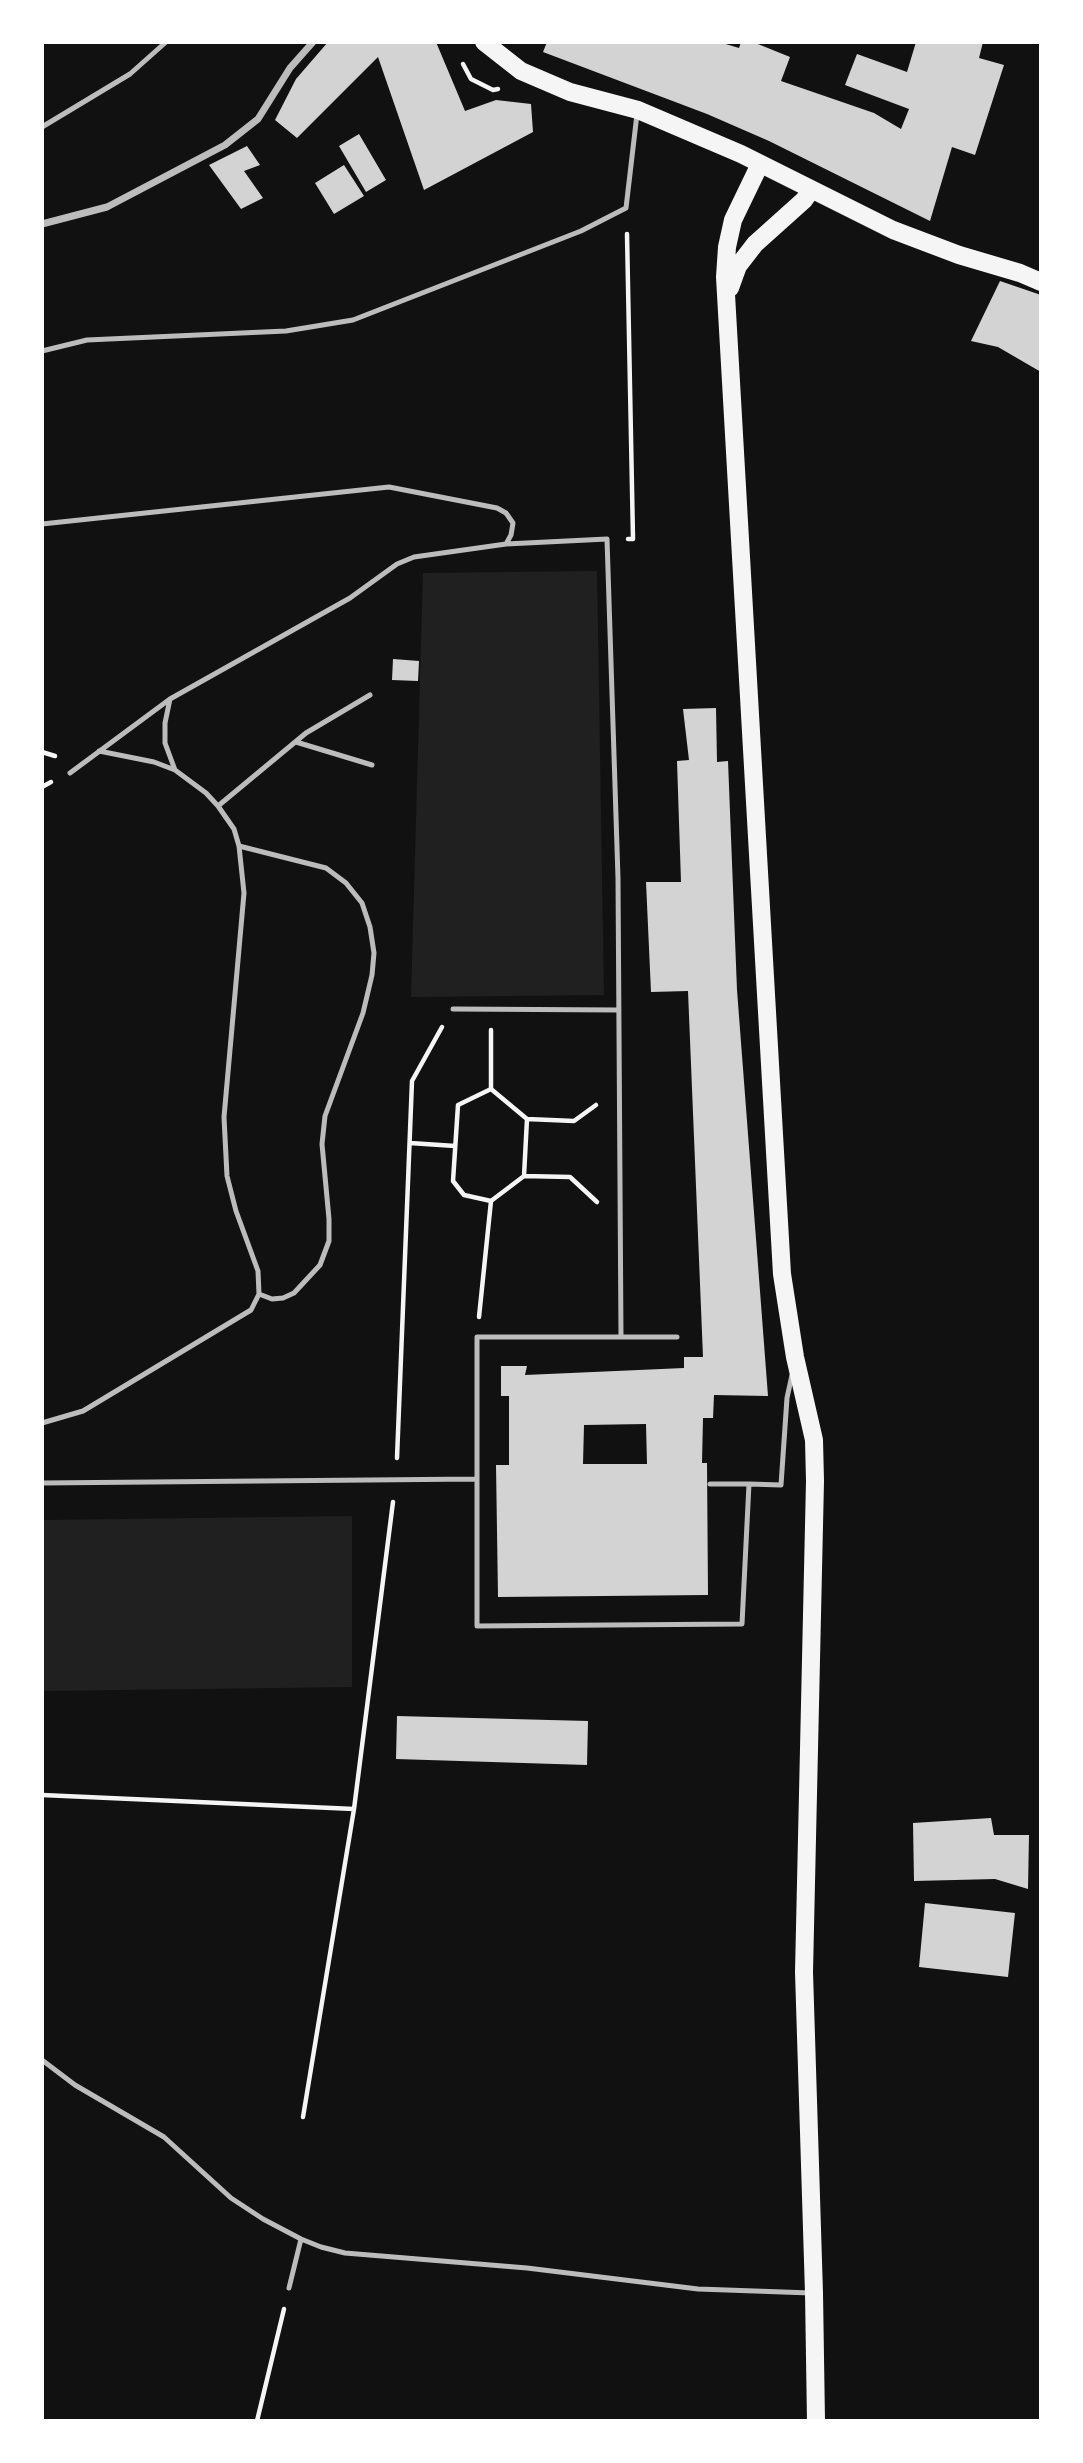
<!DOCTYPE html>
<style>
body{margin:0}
#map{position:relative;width:1083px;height:2463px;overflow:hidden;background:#111;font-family:Poppins,sans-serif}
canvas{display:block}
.frame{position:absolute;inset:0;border:44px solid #fff;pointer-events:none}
</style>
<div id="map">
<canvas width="1083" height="2463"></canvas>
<div class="frame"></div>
</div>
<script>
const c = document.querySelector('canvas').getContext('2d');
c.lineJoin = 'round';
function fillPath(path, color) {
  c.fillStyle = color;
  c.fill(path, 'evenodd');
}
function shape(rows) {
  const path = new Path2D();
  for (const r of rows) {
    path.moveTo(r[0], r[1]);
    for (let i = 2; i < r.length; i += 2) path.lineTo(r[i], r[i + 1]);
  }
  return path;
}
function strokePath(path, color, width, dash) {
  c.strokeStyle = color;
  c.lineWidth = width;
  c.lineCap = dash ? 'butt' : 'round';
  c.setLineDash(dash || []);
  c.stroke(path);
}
fillPath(shape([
 [597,571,604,995,411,997,423,573],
 [352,1516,352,1687,42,1691,42,1520]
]), '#202020');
fillPath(shape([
 [328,42,436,42,465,111,496,100,531,104,533,132,424,190,378,57,297,138,275,120,296,79],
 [547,42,719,42,739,48,741,42,753,42,790,57,781,81,874,113,901,129,909,109,845,85,857,54,907,72,916,42,983,42,979,58,1004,65,975,155,952,147,930,221,769,141,707,114,543,52],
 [359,134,386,180,366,192,339,146],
 [247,146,260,165,244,171,263,198,241,209,209,165],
 [344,165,364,196,334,214,315,183],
 [1000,281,1041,295,1041,372,998,347,971,341],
 [393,659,419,661,418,681,392,680],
 [716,708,717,762,728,761,737,990,768,1396,714,1395,713,1418,703,1418,702,1463,707,1463,708,1595,498,1597,496,1465,509,1465,509,1396,501,1396,501,1366,527,1366,525,1375,684,1368,684,1357,703,1357,688,991,651,992,646,882,681,882,677,761,689,760,683,709],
 [646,1424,647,1464,583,1464,584,1425],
 [397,1716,588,1721,587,1765,396,1759],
 [991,1818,994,1835,1029,1835,1028,1889,995,1879,914,1881,913,1823],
 [925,1903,1015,1913,1008,1977,919,1967]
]), '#d3d3d3');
strokePath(shape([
 [463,64,471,79,493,90,498,89],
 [627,234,633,539,628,539],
 [42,752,55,756],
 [42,787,51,782],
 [491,1030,491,1089,527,1119,574,1121,596,1105],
 [491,1089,458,1105,453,1181,464,1195,491,1201],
 [410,1143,455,1146],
 [524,1176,527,1119],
 [479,1317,491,1201,524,1176,570,1177,597,1202],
 [397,1458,412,1081,442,1027],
 [42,1795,354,1809],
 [303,2117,354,1809,393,1502],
 [257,2421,284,2309]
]), '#f5f5f5', 4.5);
strokePath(shape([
 [42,127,130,74,166,42],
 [42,351,87,340,286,331,353,320,581,231,626,208,637,114],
 [42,524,389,487,497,508,506,513,513,523,511,535,506,544,414,557,397,564,350,598,170,699,70,773],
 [506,544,607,539,618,878,621,1337],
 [170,699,165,723,165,743,175,770],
 [296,742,372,765],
 [218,806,306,733,370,695],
 [239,846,326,868,346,883,362,903,370,927,374,953,372,975,363,1013,325,1116,322,1144,329,1219,329,1241,320,1265,294,1293,283,1298,272,1299,259,1294],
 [453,1009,619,1010],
 [677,1337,477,1337,477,1626,742,1624,749,1484,781,1485,787,1398,792,1375],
 [42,1423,83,1411,251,1310,259,1294,258,1271,236,1211,227,1176,224,1117,244,893,239,846,234,829,218,806,206,793,175,770,154,762,99,751],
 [42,1483,477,1479],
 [710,1484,749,1484],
 [42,2060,75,2085,164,2137,231,2198,263,2219,301,2239,321,2247,345,2253,527,2268,698,2289,811,2293],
 [289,2288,301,2239]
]), '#bcbcbc', 5);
strokePath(shape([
 [42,224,107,207,225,145,258,119,290,68,313,42]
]), '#bcbcbc', 7);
strokePath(shape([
 [484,42,521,71,570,92,638,110,741,154,893,230,959,255,1020,273,1041,282],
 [760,164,733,220,727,247,725,277,782,1274,795,1357,814,1440,815,1481,804,1972,814,2293,816,2421],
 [730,288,738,266,755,244,804,200,811,190]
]), '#f5f5f5', 18);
</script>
